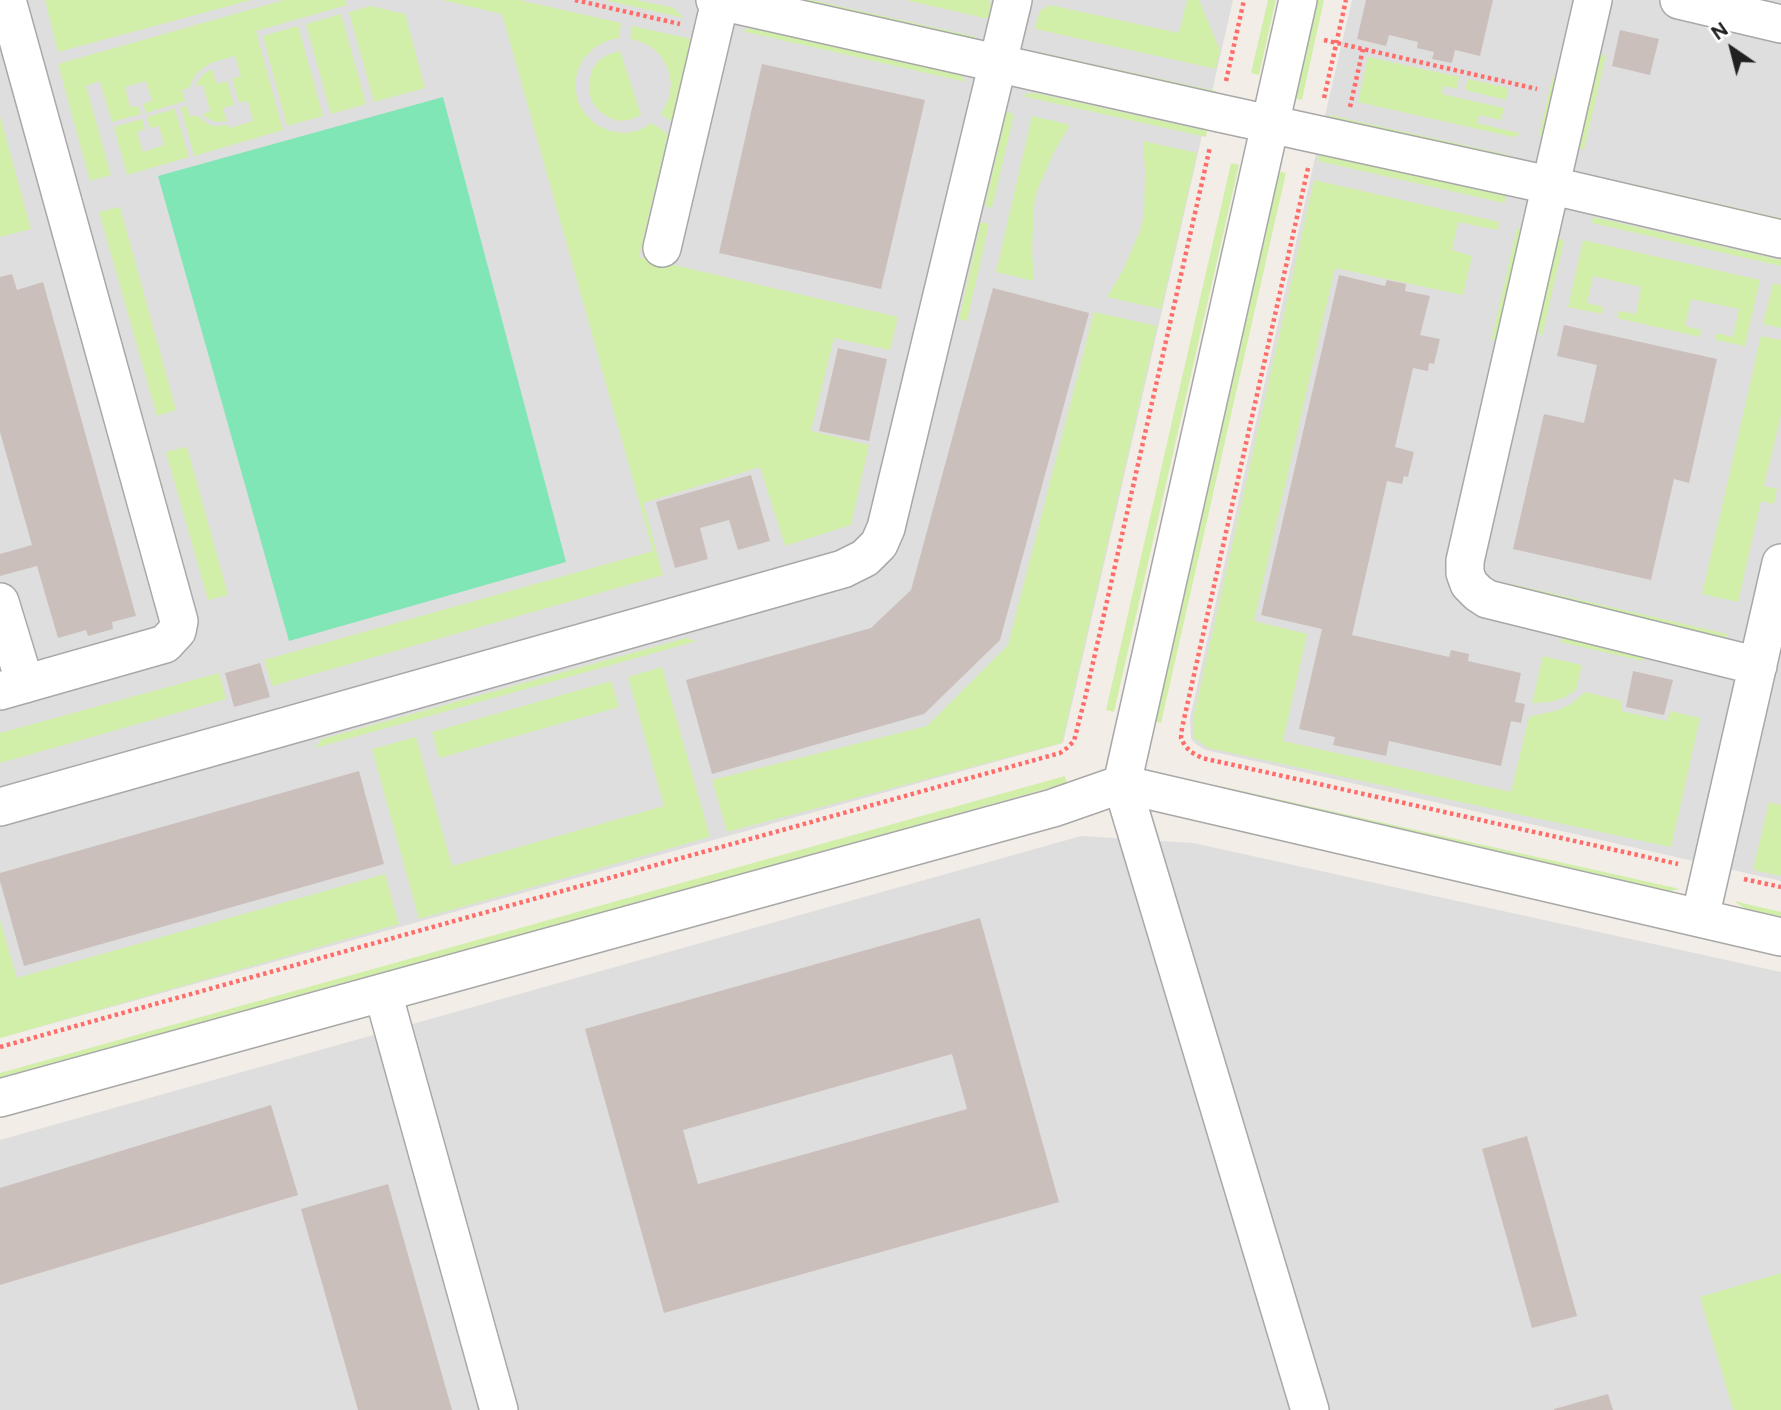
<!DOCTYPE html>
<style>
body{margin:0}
#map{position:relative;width:1781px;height:1410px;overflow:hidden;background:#f2ede7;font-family:Figtree,sans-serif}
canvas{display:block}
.north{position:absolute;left:1697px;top:14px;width:70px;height:70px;-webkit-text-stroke:5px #fff;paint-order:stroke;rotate:325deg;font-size:19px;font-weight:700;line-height:28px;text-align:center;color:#212121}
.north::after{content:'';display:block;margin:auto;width:24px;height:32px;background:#212121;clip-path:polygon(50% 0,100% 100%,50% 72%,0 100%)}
</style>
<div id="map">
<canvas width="1781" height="1410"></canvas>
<div class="north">N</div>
</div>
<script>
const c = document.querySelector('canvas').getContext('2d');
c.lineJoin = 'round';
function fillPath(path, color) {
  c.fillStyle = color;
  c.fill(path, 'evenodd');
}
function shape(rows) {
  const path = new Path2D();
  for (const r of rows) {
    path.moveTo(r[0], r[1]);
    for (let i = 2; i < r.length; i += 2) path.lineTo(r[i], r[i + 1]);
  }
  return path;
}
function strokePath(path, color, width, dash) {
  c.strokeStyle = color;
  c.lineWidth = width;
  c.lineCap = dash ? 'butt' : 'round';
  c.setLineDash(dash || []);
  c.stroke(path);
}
fillPath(shape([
 [0,0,1233,0,1063,743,0,1038],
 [1352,0,1781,0,1781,881,1206,750,1197,745,1191,739,1190,718,1312,171],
 [1081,836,1193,843,1781,972,1781,1410,0,1410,0,1140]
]), '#dfdede');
fillPath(shape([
 [45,0,251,0,58,52],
 [284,0,345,0,347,5,256,31,283,130,194,156,181,108,187,106,190,117,197,115,208,124,214,126,228,125,230,128,253,121,248,101,239,103,232,79,241,76,235,56,211,63,198,72,194,77,189,88,182,90,185,101,146,113,143,104,152,101,146,81,125,87,130,107,138,106,141,114,112,122,100,81,86,86,111,175,90,181,58,64],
 [442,0,519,0,621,23,619,38,607,41,594,48,583,59,577,72,575,87,578,102,586,115,597,125,610,131,625,133,640,130,652,123,668,134,639,257,898,317,890,350,834,338,811,431,869,445,851,525,785,546,760,467,643,503,663,575,272,686,264,660,653,551,502,14],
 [605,0,637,0,674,8,684,18],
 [788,0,812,0,977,37,970,39],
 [905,0,989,0,991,7,989,19],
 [1187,0,1199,0,1220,50,1216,69,1035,29,1038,16,1041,10,1050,5,1179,33],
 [1268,0,1276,0,1259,75,1251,73],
 [1315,0,1324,0,1302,100,1296,99,1295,91],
 [371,6,405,14,425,88,374,102,349,12],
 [341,14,366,104,331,114,306,24],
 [298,26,323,116,287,126,263,36],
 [632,26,691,39,672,122,661,114,669,98,671,84,668,69,661,56,650,46,636,40,630,39],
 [753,27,958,72,966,82,742,31],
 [620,51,641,115,629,120,618,121,608,117,599,111,592,102,589,92,589,81,592,70,598,61,607,55],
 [1034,51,1216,91,1215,97,1037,54],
 [1598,53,1606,55,1584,149,1576,148],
 [1368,57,1459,77,1457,89,1443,86,1442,94,1504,108,1501,120,1479,115,1477,123,1519,133,1518,136,1513,137,1358,102],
 [212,69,217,84,227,81,234,105,223,108,227,121,216,122,205,117,203,114,210,111,203,85,195,86,202,75],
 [1553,75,1555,90,1545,137,1539,135],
 [1468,79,1508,88,1506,100,1465,90],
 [1036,93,1207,131,1206,137,1022,96,1026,94],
 [175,109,189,157,127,175,114,127,142,119,145,129,137,132,143,152,164,145,159,126,150,128,147,117],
 [1006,112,1014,114,992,208,985,206],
 [1329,115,1509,155,1507,162,1327,122],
 [0,116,31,229,0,237],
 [1032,116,1070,125,1054,152,1037,191,1034,206,1032,250,1034,281,996,272],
 [1143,141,1197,153,1161,309,1107,297,1123,270,1140,231,1144,215,1145,172],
 [1319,154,1506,196,1504,203,1318,161],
 [1231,163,1239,165,1114,712,1106,710],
 [1277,171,1286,173,1161,723,1152,721],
 [1602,177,1781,218,1781,224,1601,183],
 [1314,180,1499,222,1498,230,1458,222,1452,250,1472,256,1463,295,1335,268,1254,621,1307,634,1283,741,1511,792,1529,717,1558,710,1571,704,1585,692,1622,701,1621,711,1667,721,1670,711,1700,718,1671,847,1208,748,1194,738,1193,719],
 [120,207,176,410,157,416,99,212],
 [1593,217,1781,260,1781,266,1592,223],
 [981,222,989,224,967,321,959,319],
 [1517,228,1524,230,1498,337,1491,342],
 [1557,238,1564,240,1542,336,1539,335,1538,322],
 [1583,240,1760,280,1745,346,1715,340,1717,333,1733,337,1739,309,1691,299,1685,326,1701,330,1700,337,1617,318,1619,311,1636,314,1641,287,1593,276,1587,303,1603,307,1602,314,1568,307],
 [1773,283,1781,285,1781,328,1763,324],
 [1094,312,1157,326,1062,743,727,832,712,780,927,726,1008,645],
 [1761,336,1781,340,1781,415,1764,486,1777,489,1774,504,1761,501,1738,602,1702,594],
 [187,447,228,595,208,600,166,452],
 [1512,584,1727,634,1726,640,1511,589],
 [1562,636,1645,655,1643,661,1560,642],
 [686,638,697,641,315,748,322,739],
 [1543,656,1582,665,1576,690,1564,698,1550,702,1532,703],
 [662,667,710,837,419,919,372,749,416,737,452,866,664,806,628,677],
 [219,673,226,699,0,763,0,733],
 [611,681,619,707,439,758,432,732],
 [1065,776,1067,783,0,1081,0,1073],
 [1215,785,1680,889,1661,893,1214,793],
 [1769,802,1781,805,1781,876,1753,870],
 [385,874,399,924,0,1038,0,920,17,978],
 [1734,901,1781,912,1781,919,1747,910],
 [1781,1273,1781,1410,1733,1410,1700,1297]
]), '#d2efaa');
fillPath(shape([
 [443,97,566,562,289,641,158,176]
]), '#80e6b6');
fillPath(shape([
 [1366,0,1493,0,1480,56,1455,50,1452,63,1432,59,1434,52,1417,48,1418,42,1389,35,1386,46,1357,39],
 [1620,30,1659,39,1650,75,1612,66],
 [762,64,925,100,881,289,719,253],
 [12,274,17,290,43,282,136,616,112,622,113,629,88,636,86,630,58,638,37,566,0,576,0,554,32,545,0,432,0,277],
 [1339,275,1385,286,1387,280,1406,284,1405,291,1430,296,1420,335,1440,339,1434,364,1429,363,1428,371,1413,368,1395,447,1414,452,1408,477,1404,476,1402,484,1387,481,1352,635,1449,657,1451,650,1469,654,1468,661,1521,673,1515,702,1525,704,1521,723,1511,721,1501,766,1389,741,1386,756,1333,745,1335,737,1299,729,1322,629,1261,615],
 [993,288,1089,313,1000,640,924,714,712,774,686,680,871,628,911,590],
 [1564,325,1717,359,1689,483,1674,479,1651,580,1513,549,1544,414,1584,423,1597,365,1557,356],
 [838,348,887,359,869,441,819,431],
 [751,475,770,541,738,550,729,520,700,528,708,559,675,568,656,502],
 [260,663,270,697,234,707,225,673],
 [1633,671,1673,680,1664,715,1626,707],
 [359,771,384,864,24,966,0,881,0,873],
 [980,918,1059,1202,664,1313,585,1029],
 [952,1054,967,1109,698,1184,683,1130],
 [271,1105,298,1195,0,1285,0,1188],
 [1527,1136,1577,1316,1532,1328,1482,1149],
 [388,1184,452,1410,358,1410,301,1209],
 [1608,1394,1613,1410,1554,1410,1554,1409]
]), '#cabfba');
const street = shape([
 [715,0,1219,113,1549,185,1781,239],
 [1298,0,1122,784,1310,1410],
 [1593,0,1465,561,1465,573,1469,584,1478,593,1487,599,1758,666],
 [1679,0,1781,24],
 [662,248,720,1],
 [0,602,25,684],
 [0,691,165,644,177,631,179,621,7,0],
 [0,807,843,569,865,558,879,544,886,528,1013,0],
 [1700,918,1781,563],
 [383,993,499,1410],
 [0,1098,1053,808,1122,784,1781,937]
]);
strokePath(street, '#a8a8a8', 40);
strokePath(shape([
 [575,0,680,24],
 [1324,40,1537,89],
 [1226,81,1244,0],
 [1324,98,1346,0],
 [1350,107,1363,49],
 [1308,168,1182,728,1181,738,1185,746,1191,752,1202,758,1678,864],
 [1744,879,1781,887],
 [0,1047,1060,753,1067,748,1074,741,1085,698,1210,147]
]), '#ff6d6b', 4.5, [3.5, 3.5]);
strokePath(street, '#fff', 37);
</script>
